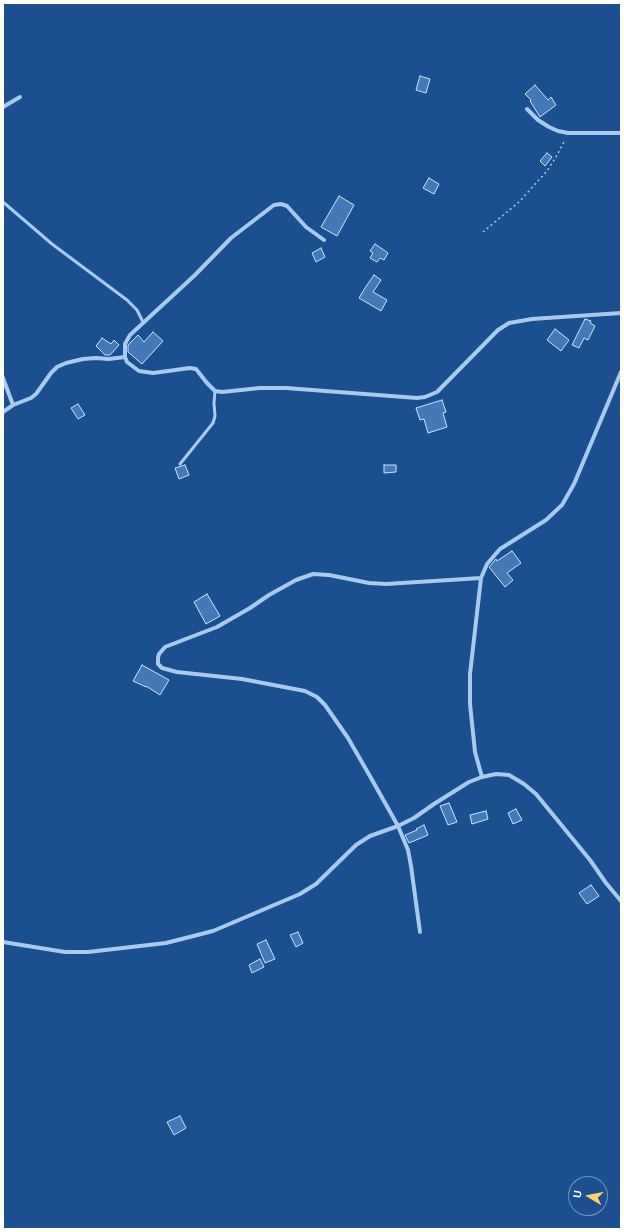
<!DOCTYPE html>
<style>
body{margin:0}
#map{position:relative;width:624px;height:1232px;overflow:hidden;background:#1b4f8f;font-family:"DM Sans",sans-serif}
canvas{display:block}
.frame{position:absolute;inset:0;border:4px solid #fff;pointer-events:none}
.north{position:absolute;left:568px;top:1176px;width:40px;height:40px;box-sizing:border-box;background:#1b4f8f;border:1px solid #7695bc;border-radius:50%;rotate:280deg;font-size:11px;font-weight:700;line-height:16px;text-align:center;color:#fff}
.north::after{content:'';display:block;margin:auto;width:14px;height:18px;background:#ffd166;clip-path:polygon(50% 0,100% 100%,50% 72%,0 100%)}
</style>
<div id="map">
<canvas width="624" height="1232"></canvas>
<div class="frame"></div>
<div class="north">U</div>
</div>
<script>
const c = document.querySelector('canvas').getContext('2d');
c.lineJoin = 'round';
function fillPath(path, color) {
  c.fillStyle = color;
  c.fill(path, 'evenodd');
}
function shape(rows) {
  const path = new Path2D();
  for (const r of rows) {
    path.moveTo(r[0], r[1]);
    for (let i = 2; i < r.length; i += 2) path.lineTo(r[i], r[i + 1]);
  }
  return path;
}
function strokePath(path, color, width, dash) {
  c.strokeStyle = color;
  c.lineWidth = width;
  c.lineCap = dash ? 'butt' : 'round';
  c.setLineDash(dash || []);
  c.stroke(path);
}
const building = shape([
 [420,76,430,79,426,93,416,90,420,76],
 [535,85,548,100,551,97,556,105,540,117,530,101,531,100,525,94,535,85],
 [547,153,552,157,545,166,540,161,547,153],
 [429,178,439,184,434,194,423,188,429,178],
 [339,196,354,205,337,236,321,227,339,196],
 [375,244,388,253,384,260,380,258,377,262,370,258,373,253,370,251,375,244],
 [321,248,325,257,316,262,312,253,321,248],
 [374,275,381,280,373,292,387,300,381,311,359,298,365,288,374,275],
 [585,319,591,321,590,323,595,326,588,340,584,338,579,348,572,345,585,319],
 [555,329,569,340,561,351,547,340,555,329],
 [153,332,163,341,142,364,128,352,128,345,138,335,144,342,153,332],
 [102,338,111,344,114,340,119,345,110,355,105,355,96,346,102,338],
 [442,400,446,412,443,413,447,427,428,433,424,419,420,420,416,408,442,400],
 [78,404,85,415,78,419,71,408,78,404],
 [185,465,189,475,179,479,175,468,185,465],
 [384,465,396,465,396,472,384,473,384,465],
 [512,551,521,563,507,573,513,580,505,587,489,567,496,559,497,561,512,551],
 [207,594,220,616,206,624,194,602,207,594],
 [142,665,169,680,160,695,146,686,146,687,133,681,142,665],
 [449,803,457,822,448,825,440,806,449,803],
 [516,809,522,820,513,824,508,813,516,809],
 [486,811,488,819,472,824,470,815,486,811],
 [424,825,428,835,409,843,405,835,417,830,416,829,424,825],
 [591,885,599,896,587,904,579,893,591,885],
 [298,932,303,943,296,947,290,935,298,932],
 [266,940,275,959,265,963,257,944,266,940],
 [260,959,264,967,252,973,249,965,260,959],
 [180,1116,186,1128,174,1135,167,1122,180,1116]
]);
fillPath(building, '#4478b7');
strokePath(building, '#cfe3fa', 1);
strokePath(shape([
 [483,232,519,202,547,171,556,157,565,140]
]), '#a9c9ee', 1.5, [2, 3]);
strokePath(shape([
 [3,202,52,244,127,300,137,310,143,322],
 [180,464,213,423,215,416,214,403,215,391]
]), '#a9c9ee', 3);
strokePath(shape([
 [3,107,20,97],
 [527,109,538,120,549,127,558,131,568,133,621,133],
 [125,357,125,344,130,335,195,275,231,238,274,205,281,204,287,206,306,227,324,240],
 [3,378,13,405,31,398,36,394,51,373,57,367,66,363,83,359,96,358,109,359,125,357,127,362,139,371,153,373,190,368,196,369,207,383,215,391,222,392,260,388,286,388,417,398,425,397,437,392,498,330,509,323,532,319,621,313],
 [3,412,13,405],
 [482,777,475,752,470,704,470,674,481,578,487,564,500,549,546,520,562,505,574,484,621,372],
 [420,932,411,866,408,850,398,826,371,778,348,738,325,705,317,697,305,691,242,679,177,672,162,668,158,664,158,658,159,654,165,647,217,627,250,608,269,595,296,580,313,574,329,575,369,583,386,584,481,578],
 [3,942,65,952,88,952,166,943,213,931,300,894,316,884,356,845,370,836,398,826,414,818,434,804,469,782,482,777,496,774,509,775,524,784,536,794,590,860,606,883,621,901]
]), '#a9c9ee', 4);
</script>
